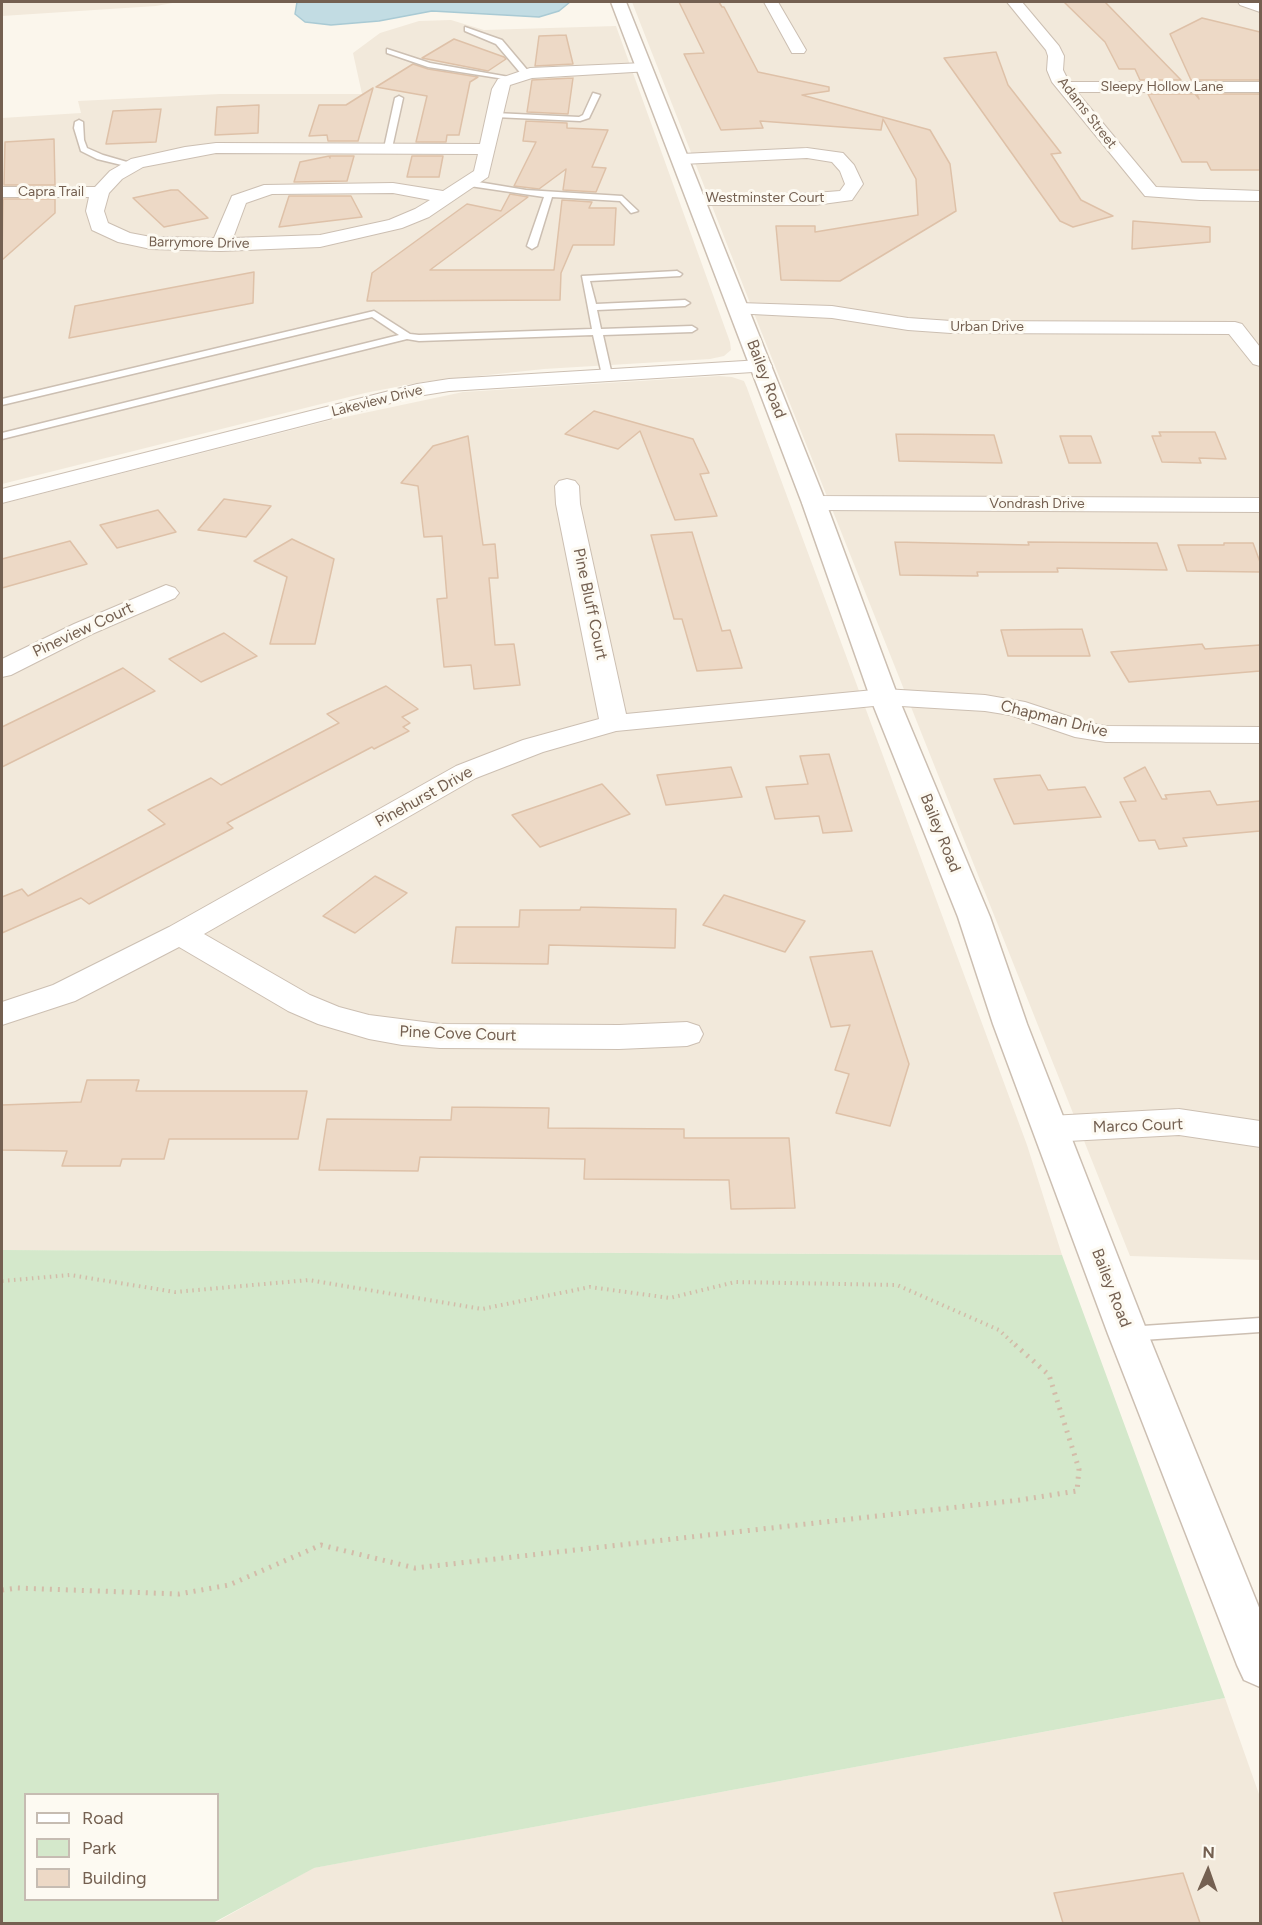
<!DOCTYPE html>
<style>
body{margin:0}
#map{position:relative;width:1262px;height:1925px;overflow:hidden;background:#fbf6ec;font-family:Figtree,sans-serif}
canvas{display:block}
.frame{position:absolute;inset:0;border:3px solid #746051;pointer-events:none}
.legend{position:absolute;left:24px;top:1793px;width:195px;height:108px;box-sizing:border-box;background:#fdfaf2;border:2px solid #c6bcb2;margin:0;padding:8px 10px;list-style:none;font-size:18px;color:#746051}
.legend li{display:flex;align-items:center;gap:12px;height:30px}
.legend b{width:30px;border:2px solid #c6bcb2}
.north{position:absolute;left:1178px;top:1841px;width:60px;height:60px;-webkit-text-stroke:4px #fdfaf2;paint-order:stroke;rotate:2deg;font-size:16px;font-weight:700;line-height:24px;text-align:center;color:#746051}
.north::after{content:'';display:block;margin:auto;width:21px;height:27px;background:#746051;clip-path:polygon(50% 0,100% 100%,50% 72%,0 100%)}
</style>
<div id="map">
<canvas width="1262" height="1925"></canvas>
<div class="frame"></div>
<ul class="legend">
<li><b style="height:8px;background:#fff"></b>Road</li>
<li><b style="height:16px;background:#d4e8cb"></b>Park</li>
<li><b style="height:16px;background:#edd9c6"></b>Building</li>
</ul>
<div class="north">N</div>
</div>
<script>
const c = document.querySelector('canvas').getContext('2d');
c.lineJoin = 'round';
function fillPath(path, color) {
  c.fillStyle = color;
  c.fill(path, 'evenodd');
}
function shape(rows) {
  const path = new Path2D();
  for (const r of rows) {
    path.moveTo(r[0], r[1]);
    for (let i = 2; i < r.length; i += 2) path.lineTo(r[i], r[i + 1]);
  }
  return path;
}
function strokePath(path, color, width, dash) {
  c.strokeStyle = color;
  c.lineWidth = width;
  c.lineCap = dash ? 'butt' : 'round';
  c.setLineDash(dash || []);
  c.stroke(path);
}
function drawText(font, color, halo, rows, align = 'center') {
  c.font = font + ' Figtree,sans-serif';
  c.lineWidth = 6;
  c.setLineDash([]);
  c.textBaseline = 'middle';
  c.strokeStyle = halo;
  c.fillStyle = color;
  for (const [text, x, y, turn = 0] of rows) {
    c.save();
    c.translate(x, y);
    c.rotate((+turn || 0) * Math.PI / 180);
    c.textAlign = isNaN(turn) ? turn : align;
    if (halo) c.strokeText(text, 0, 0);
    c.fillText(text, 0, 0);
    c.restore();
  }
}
fillPath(shape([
 [2,2,178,2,156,6,2,16],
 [632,2,1260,2,1260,1260,1130,1256,761,331],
 [451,20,484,30,616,26,730,342,731,350,724,356,710,359,544,369,422,382,365,393,2,484,2,118,81,113,78,101,220,94,362,94,353,53,380,33,419,21],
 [719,376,732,377,744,381,747,388,1027,1145,1062,1255,2,1250,2,504,331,420,463,392],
 [1225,1698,1260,1797,1260,1923,213,1924,313,1868]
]), '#f2e9db');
fillPath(shape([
 [2,1250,1062,1255,1225,1698,314,1868,213,1923,2,1923],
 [26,1794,218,1794,218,1900,26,1900]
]), '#d4e8cb');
const water = shape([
 [297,2,570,2,559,11,539,17,432,11,379,21,331,25,305,22,295,14,297,2]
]);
fillPath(water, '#c2dce3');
strokePath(water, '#a9cad4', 1.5);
const building = shape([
 [679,2,719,2,722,7,724,7,758,72,829,87,829,91,802,95,930,130,950,164,956,211,840,281,781,280,776,226,815,226,815,232,918,215,916,179,883,119,881,130,760,121,763,128,721,130,684,54,704,53,679,2],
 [1064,2,1105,2,1181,80,1140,80,1135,69,1119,69,1105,42,1064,2],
 [1202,18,1260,32,1260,80,1191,80,1170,34,1202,18],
 [566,35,573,64,535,66,539,36,566,35],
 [454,39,504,57,506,59,488,71,422,58,454,39],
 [996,52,1008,85,1061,153,1051,154,1081,200,1113,216,1073,227,1060,221,944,58,996,52],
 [413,64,428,69,478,77,470,82,459,135,447,135,446,142,416,142,427,96,376,87,413,64],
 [573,78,568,114,527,112,532,80,573,78],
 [373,88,358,141,328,141,327,135,309,136,319,105,346,105,373,88],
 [1148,94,1195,94,1199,99,1197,94,1260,94,1260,170,1211,170,1207,162,1182,162,1148,94],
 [259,105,258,133,215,135,217,107,259,105],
 [161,109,156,142,106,144,113,111,161,109],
 [526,121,567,123,567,128,608,130,592,167,606,168,596,192,563,190,566,169,539,189,514,186,536,142,523,141,526,121],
 [54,139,55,185,4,185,5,142,54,139],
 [329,156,330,158,330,156,354,156,347,181,294,182,300,162,329,156],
 [412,156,443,156,439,177,407,177,412,156],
 [171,190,178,190,208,218,164,227,133,198,171,190],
 [510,194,528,197,430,270,554,270,562,200,592,202,589,208,616,208,614,245,573,245,561,273,560,300,367,301,372,273,467,204,501,211,510,194],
 [289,196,351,196,362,217,279,227,289,196],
 [3,199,55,199,55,213,2,260,3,199],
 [1133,221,1210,227,1210,242,1132,249,1133,221],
 [254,272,253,303,69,338,75,306,254,272],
 [594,411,693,439,709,473,700,474,717,516,675,520,640,431,618,449,565,434,594,411],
 [1159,432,1215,432,1226,459,1199,458,1201,463,1162,462,1152,436,1161,436,1159,432],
 [896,434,994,435,1002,463,899,461,896,434],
 [468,436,483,545,495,544,498,578,489,578,495,645,514,644,520,685,474,689,471,665,444,667,437,599,447,598,442,536,424,537,418,486,401,483,433,446,468,436],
 [1060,436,1091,436,1101,463,1069,463,1060,436],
 [224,499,271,506,246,537,198,530,224,499],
 [158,510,176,532,117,548,100,525,158,510],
 [692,532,722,631,730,630,742,668,697,671,682,619,674,619,651,535,692,532],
 [292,539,334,559,315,644,270,644,287,577,254,561,292,539],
 [70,541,87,564,2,588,2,559,70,541],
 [895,542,1029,545,1028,542,1157,543,1167,570,1057,568,1058,572,977,572,978,576,900,575,895,542],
 [1224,543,1253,543,1260,562,1260,572,1187,571,1178,545,1224,545,1224,543],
 [1082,629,1090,656,1008,656,1001,630,1082,629],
 [224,633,257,656,201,682,169,659,224,633],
 [1202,644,1205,649,1260,645,1260,671,1129,682,1111,652,1202,644],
 [123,668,155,691,2,767,2,727,123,668],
 [386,686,418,709,402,717,410,723,403,727,409,731,374,749,372,747,227,823,233,828,89,904,81,898,2,933,2,897,22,889,28,896,165,824,148,810,211,778,221,785,339,723,327,714,386,686],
 [829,754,852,831,823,833,819,816,775,819,766,787,808,784,800,756,829,754],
 [731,767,742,797,666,805,657,775,731,767],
 [1145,767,1162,799,1167,799,1165,795,1210,791,1217,805,1260,801,1260,831,1183,838,1187,846,1159,849,1155,840,1139,841,1120,802,1136,801,1124,778,1145,767],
 [1040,775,1048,790,1085,787,1101,817,1014,824,994,779,1040,775],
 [602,784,630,814,540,847,512,815,602,784],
 [375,876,407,893,355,933,323,916,375,876],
 [724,895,805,921,785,952,703,925,724,895],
 [581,907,676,909,675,948,549,945,548,964,452,963,456,927,519,927,520,910,580,910,581,907],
 [872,951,909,1064,890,1126,836,1113,849,1074,835,1070,850,1025,831,1027,810,957,872,951],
 [87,1080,139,1080,136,1091,307,1091,298,1139,169,1139,164,1159,122,1159,120,1166,62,1166,67,1151,2,1150,2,1105,81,1102,87,1080],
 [452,1107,549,1108,548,1128,684,1129,684,1138,789,1138,795,1208,731,1209,729,1180,584,1179,585,1159,420,1157,418,1171,319,1170,327,1119,451,1120,452,1107],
 [1183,1873,1200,1923,1063,1923,1054,1893,1183,1873]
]);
fillPath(building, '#edd9c6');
strokePath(building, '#dec1a8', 1.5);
const service = shape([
 [465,27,502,40,529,72,529,76,523,76,496,44,465,31,465,27],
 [387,49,430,63,515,78,511,80,428,67,387,53,387,49],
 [593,93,600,95,589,118,580,121,495,117,491,115,495,113,579,117,583,115,593,93],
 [399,96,403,98,392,148,388,150,384,148,395,98,399,96],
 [79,120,83,122,84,140,87,148,103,155,134,164,134,168,97,159,81,151,74,128,75,122,79,120],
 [466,180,526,190,622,196,638,211,631,213,620,201,552,197,537,246,532,249,527,246,544,197,463,185,462,183,466,180],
 [677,271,682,274,680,276,590,281,596,304,685,300,690,303,685,306,597,310,601,329,692,326,697,329,692,332,603,335,612,375,611,377,602,375,593,335,419,341,407,339,2,439,2,433,399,335,372,317,2,405,2,399,374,311,410,334,419,335,592,329,582,276,677,271],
 [1260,1318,1260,1332,1128,1341,1122,1339,1119,1334,1122,1329,1128,1327,1260,1318]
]);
const minor = shape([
 [764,2,778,2,806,50,804,53,792,53,764,2],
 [1007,2,1022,2,1059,46,1064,56,1063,70,1069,82,1260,82,1260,92,1077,92,1156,187,1260,191,1260,201,1200,200,1145,196,1052,82,1047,70,1048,56,1046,50,1007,2],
 [1238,2,1260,3,1260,12,1240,5,1238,2],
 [644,63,652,68,650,71,532,78,510,85,488,177,429,217,402,228,320,247,221,251,151,249,118,242,92,230,86,211,89,197,2,197,2,187,95,187,110,171,131,159,185,147,216,143,480,144,492,89,498,79,530,68,644,63],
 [216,153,478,154,474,171,443,191,393,183,264,185,232,196,214,238,151,237,130,233,108,223,104,211,109,193,122,179,143,167,216,153],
 [393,193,430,200,415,209,389,220,320,235,233,238,246,203,272,194,393,193],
 [807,148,843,153,854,165,863,184,852,200,815,205,697,205,691,203,688,199,691,195,815,193,840,191,845,184,840,171,832,162,807,158,682,164,676,163,673,159,676,155,682,154,807,148],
 [739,303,832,306,908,318,951,321,1235,322,1242,324,1260,347,1260,366,1253,364,1229,334,951,333,908,330,832,318,732,313,729,309,732,305,739,303],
 [761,360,769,361,772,366,769,371,449,391,418,396,2,503,2,489,417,384,449,379,761,360],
 [567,479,575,481,579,486,580,504,626,714,884,689,985,695,1025,702,1089,723,1106,726,1260,727,1260,743,1106,742,1075,737,1010,715,985,711,884,705,616,731,543,752,476,778,204,934,310,995,339,1007,369,1015,440,1024,619,1025,687,1022,699,1026,703,1034,699,1042,687,1046,619,1049,440,1048,402,1045,369,1039,318,1024,288,1011,179,947,75,1001,2,1025,2,1002,53,985,169,927,456,766,523,740,599,719,556,504,555,486,559,481,567,479],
 [814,496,1260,498,1260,512,814,510,806,508,802,503,806,498,814,496],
 [166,585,175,588,179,593,175,598,92,634,11,675,2,677,2,659,74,624,166,585],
 [1179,1109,1260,1121,1260,1147,1179,1135,1050,1142,1038,1138,1033,1129,1038,1120,1050,1116,1179,1109]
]);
const tertiary = shape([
 [611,2,626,2,826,503,898,697,990,917,1027,1024,1148,1334,1260,1610,1260,1687,1244,1680,1237,1665,1108,1334,993,1024,958,917,870,697,802,503,611,2]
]);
strokePath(service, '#ccbfb2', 3);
strokePath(minor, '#ccbfb2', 2);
strokePath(tertiary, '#ccbfb2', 3);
strokePath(shape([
 [2,1281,70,1275,175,1292,309,1280,482,1309,590,1287,670,1298,735,1282,897,1285,999,1330,1014,1344]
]), '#d3bca9', 4, [1.5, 4.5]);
strokePath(shape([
 [2,1590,17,1588,179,1594,229,1585,321,1545,415,1568,1020,1500,1077,1491,1079,1469,1049,1375,1012,1342]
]), '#d3bca9', 5, [2, 6]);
fillPath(service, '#fff');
fillPath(minor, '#fff');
fillPath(tertiary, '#fff');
drawText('14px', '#746051', '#fdfaf2', [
 ["Sleepy Hollow Lane",1162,87],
 ["Adams Street",1087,113,52],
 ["Capra Trail",51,192],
 ["Westminster Court",765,198],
 ["Barrymore Drive",199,243,1],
 ["Urban Drive",987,327],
 ["Lakeview Drive",377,401,-14],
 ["Vondrash Drive",1037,504]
]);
drawText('16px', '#746051', '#fdfaf2', [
 ["Bailey Road",766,379,69],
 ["Pine Bluff Court",590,604,78],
 ["Pineview Court",83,630,-25],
 ["Chapman Drive",1054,719,14],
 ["Pinehurst Drive",424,797,-29],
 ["Bailey Road",940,833,68],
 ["Pine Cove Court",458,1034,2],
 ["Marco Court",1138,1126,-2],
 ["Bailey Road",1111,1288,69]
]);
</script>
